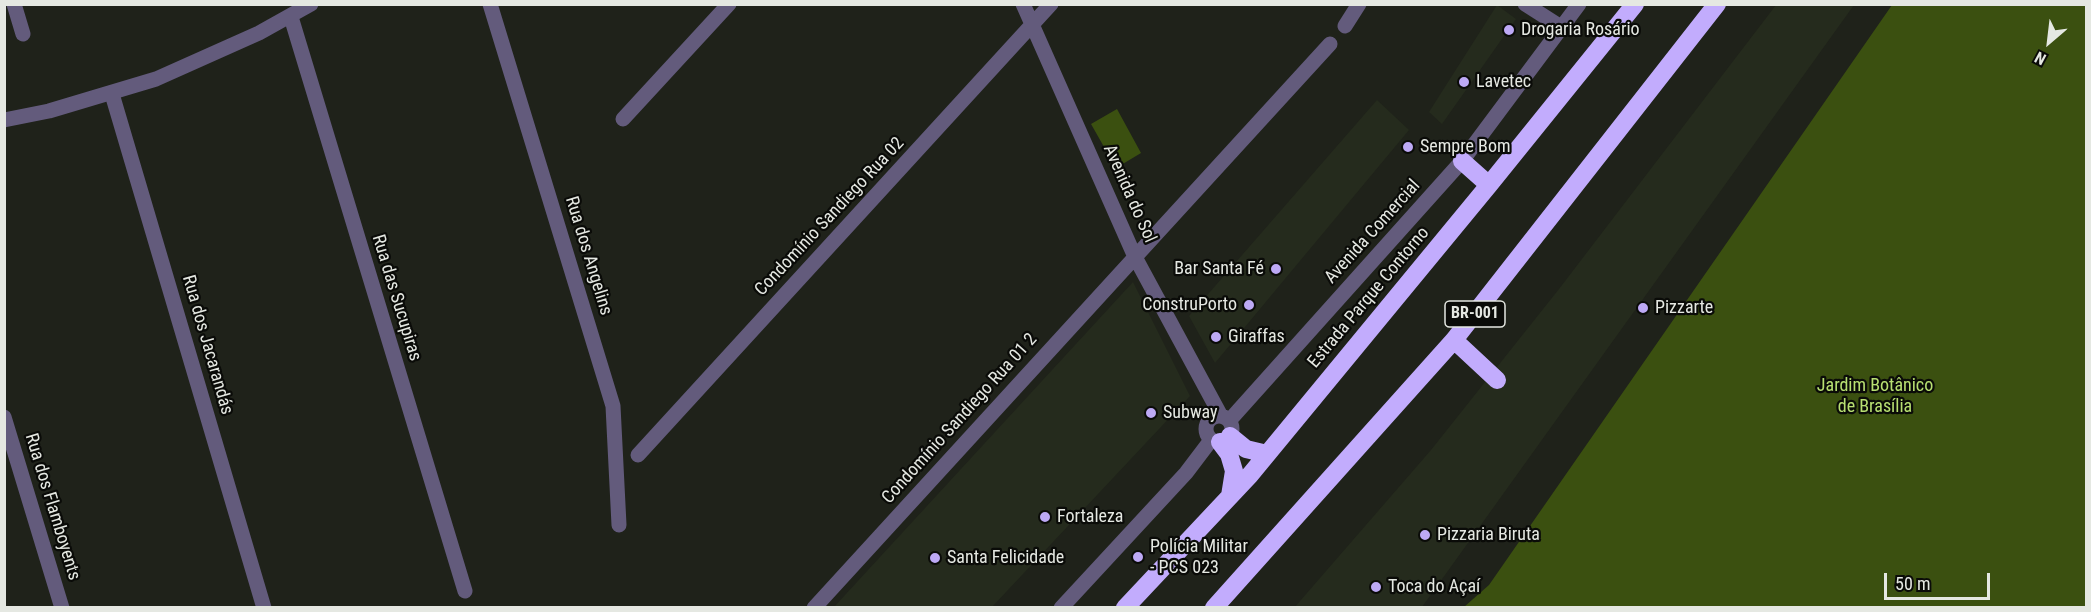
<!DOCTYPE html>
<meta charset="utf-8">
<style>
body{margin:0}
#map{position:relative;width:2091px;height:612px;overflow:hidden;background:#1f221a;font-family:"Roboto Condensed",sans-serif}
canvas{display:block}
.frame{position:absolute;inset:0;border:6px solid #e5e8e2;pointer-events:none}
.north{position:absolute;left:2019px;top:12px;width:60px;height:60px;-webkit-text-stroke:4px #0a0b08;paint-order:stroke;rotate:208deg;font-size:16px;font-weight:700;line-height:24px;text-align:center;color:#e5e8e2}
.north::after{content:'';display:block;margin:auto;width:21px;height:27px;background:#e5e8e2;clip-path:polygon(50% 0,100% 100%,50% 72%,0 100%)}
.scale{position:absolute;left:1884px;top:573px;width:106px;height:27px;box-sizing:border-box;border:3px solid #e5e8e2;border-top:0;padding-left:8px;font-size:18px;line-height:21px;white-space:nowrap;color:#e5e8e2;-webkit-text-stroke:4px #0a0b08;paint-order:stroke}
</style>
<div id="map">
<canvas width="2091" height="612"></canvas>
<div class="frame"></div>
<div class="north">N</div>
<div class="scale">50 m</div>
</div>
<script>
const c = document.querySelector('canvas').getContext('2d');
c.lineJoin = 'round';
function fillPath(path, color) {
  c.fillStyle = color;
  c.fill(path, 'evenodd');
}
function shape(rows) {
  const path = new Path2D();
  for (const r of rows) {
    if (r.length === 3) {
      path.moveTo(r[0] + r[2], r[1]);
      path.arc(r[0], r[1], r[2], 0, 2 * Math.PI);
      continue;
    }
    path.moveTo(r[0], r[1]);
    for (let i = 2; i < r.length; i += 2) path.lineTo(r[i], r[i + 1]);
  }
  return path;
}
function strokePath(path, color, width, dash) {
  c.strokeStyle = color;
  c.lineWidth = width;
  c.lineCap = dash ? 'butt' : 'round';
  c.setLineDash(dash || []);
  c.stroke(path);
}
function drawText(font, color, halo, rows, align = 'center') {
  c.font = font + ' "Roboto Condensed",sans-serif';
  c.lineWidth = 4.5;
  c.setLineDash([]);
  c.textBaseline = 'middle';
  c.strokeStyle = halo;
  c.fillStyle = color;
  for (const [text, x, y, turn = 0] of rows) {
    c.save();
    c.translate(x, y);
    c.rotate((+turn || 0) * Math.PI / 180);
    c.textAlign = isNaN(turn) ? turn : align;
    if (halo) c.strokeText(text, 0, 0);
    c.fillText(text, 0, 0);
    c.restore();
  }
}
fillPath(shape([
 [1497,5,1516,19,1442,124,1429,112],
 [1776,5,1854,5,1422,607,1294,608,1431,450,1559,289],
 [1377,100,1409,130,1215,363,1189,316],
 [1133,282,1190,396,992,607,834,607]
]), '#252b1d');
fillPath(shape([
 [1892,5,2086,5,2086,607,1464,607,1489,585],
 [1117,109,1141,153,1116,168,1091,124]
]), '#3b5010');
strokePath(shape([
 [14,4,23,34],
 [490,4,613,406,619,525],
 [1023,4,1135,257,1221,416],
 [1525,4,1561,27],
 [291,17,465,591],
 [1345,26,1359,4],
 [112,94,264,608],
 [623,119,729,4],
 [4,120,49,111,156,79,259,33,311,4],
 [1219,429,13],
 [4,417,62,608],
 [1229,421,1462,161,1579,4],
 [638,455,1051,4],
 [814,608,1330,44],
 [1061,608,1186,473,1211,440]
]), '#635b7c', 15);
strokePath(shape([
 [1462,161,1489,185],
 [1454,340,1497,380],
 [1230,436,1246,449,1267,454],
 [1220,442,1229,454,1234,471,1230,496],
 [1125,608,1250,475,1489,185,1635,4],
 [1214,608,1454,340,1717,4]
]), '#c2acfd', 18);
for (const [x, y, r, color] of [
 [1509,30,6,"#bda9f5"],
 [1464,82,6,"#bda9f5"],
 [1408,147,6,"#bda9f5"],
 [1276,269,6,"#bda9f5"],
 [1249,305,6,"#bda9f5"],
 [1643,308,6,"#bda9f5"],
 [1216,337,6,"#bda9f5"],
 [1151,413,6,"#bda9f5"],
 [1045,517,6,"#bda9f5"],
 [1425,535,6,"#bda9f5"],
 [1138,557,6,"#bda9f5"],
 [935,558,6,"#bda9f5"],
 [1376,587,6,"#bda9f5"]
]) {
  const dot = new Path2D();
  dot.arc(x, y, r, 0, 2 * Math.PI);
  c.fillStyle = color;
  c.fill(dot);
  strokePath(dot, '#0a0b08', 2);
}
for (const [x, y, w] of [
 [1475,314,60]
]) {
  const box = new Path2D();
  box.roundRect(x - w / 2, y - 13, w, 26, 4.5);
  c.fillStyle = '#0a0b08';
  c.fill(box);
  strokePath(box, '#e5e8e2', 1.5);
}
drawText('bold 16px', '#e5e8e2', null, [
 ["BR-001",1475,314]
]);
drawText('18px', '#e5e8e2', '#0a0b08', [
 ["Drogaria Rosário",1521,30],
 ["Lavetec",1476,82],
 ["Sempre Bom",1420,147],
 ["Bar Santa Fé",1264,269,"right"],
 ["ConstruPorto",1237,305,"right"],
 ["Pizzarte",1655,308],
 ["Giraffas",1228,337],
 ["Subway",1163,413],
 ["Fortaleza",1057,517],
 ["Pizzaria Biruta",1437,535],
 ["Polícia Militar",1150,547],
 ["- PCS 023",1150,568],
 ["Santa Felicidade",947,558],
 ["Toca do Açaí",1388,587]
], 'left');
drawText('18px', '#e5e8e2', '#0a0b08', [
 ["Avenida do Sol",1129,194,66],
 ["Condomínio Sandiego Rua 02",830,217,-47],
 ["Avenida Comercial",1373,232,-48],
 ["Rua dos Angelins",588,256,73],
 ["Rua das Sucupiras",396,298,73],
 ["Estrada Parque Contorno",1369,298,-50],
 ["Rua dos Jacarandás",207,345,74],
 ["Condomínio Sandiego Rua 01 2",960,419,-48],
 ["Rua dos Flamboyents",52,507,73]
]);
drawText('18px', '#b8e072', '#0a0b08', [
 ["Jardim Botânico",1875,386],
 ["de Brasília",1875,407]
]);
</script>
